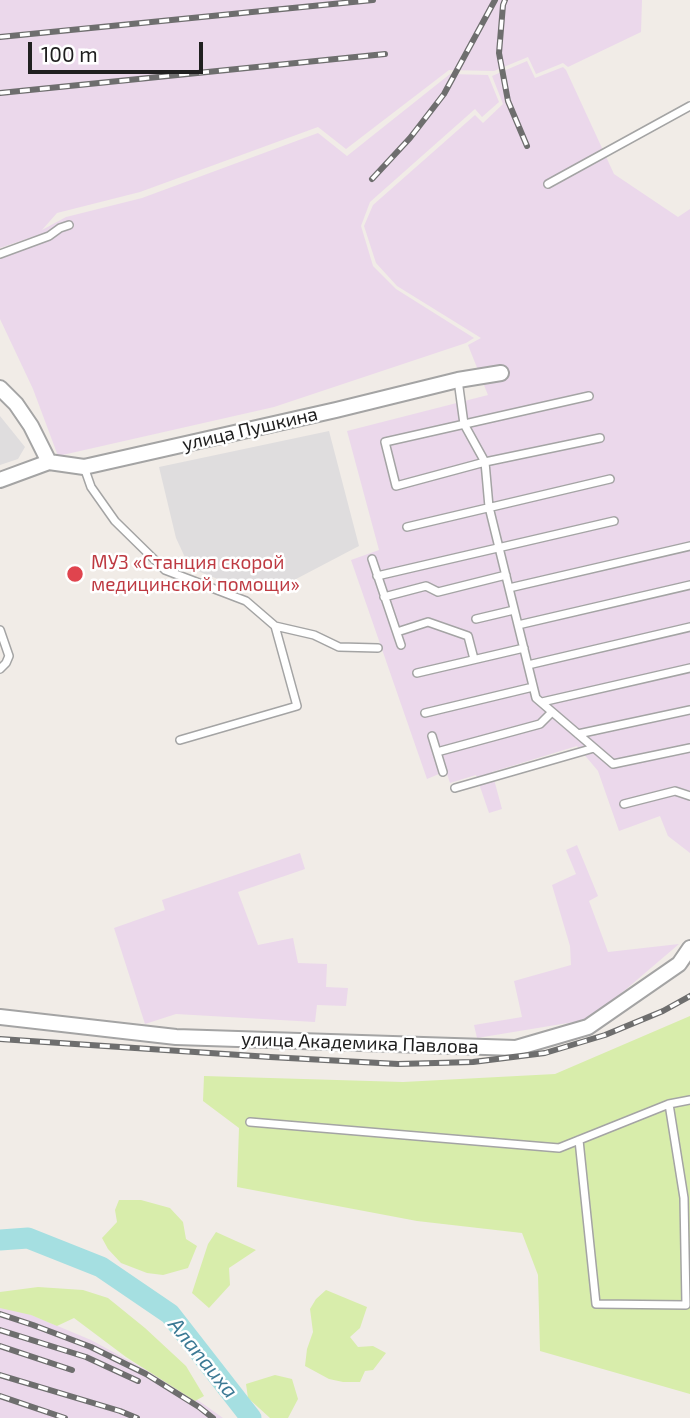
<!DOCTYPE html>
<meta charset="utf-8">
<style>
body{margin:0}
#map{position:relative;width:690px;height:1418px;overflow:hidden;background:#f1ece7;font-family:"Exo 2",sans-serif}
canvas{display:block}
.scale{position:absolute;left:28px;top:42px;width:175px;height:32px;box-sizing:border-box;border:4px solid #202020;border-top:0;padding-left:9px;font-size:21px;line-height:24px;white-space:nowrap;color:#202020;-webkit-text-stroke:5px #fff;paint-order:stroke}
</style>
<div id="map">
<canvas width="690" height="1418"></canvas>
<div class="scale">100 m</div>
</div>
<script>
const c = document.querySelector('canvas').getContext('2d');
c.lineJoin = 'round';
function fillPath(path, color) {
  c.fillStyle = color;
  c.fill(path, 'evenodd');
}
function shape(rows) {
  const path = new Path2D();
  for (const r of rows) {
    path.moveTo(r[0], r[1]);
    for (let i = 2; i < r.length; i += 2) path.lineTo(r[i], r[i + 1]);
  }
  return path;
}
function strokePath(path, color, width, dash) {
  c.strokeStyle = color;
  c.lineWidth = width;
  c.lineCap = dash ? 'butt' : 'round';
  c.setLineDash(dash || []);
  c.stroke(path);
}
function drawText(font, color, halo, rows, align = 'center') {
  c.font = font + ' "Exo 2",sans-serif';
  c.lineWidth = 5;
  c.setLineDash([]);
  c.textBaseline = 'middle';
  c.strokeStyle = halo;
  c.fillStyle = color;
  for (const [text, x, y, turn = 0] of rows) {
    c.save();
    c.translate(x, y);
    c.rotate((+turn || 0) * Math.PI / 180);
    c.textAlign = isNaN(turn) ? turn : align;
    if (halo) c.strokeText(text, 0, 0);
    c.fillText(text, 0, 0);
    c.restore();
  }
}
fillPath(shape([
 [0,416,25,447,18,459,0,465],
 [329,431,359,546,277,589,238,587,190,568,176,538,159,467]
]), '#dfddde');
fillPath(shape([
 [0,0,642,0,641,32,568,67,563,63,536,74,528,57,494,71,449,70,346,149,318,127,140,192,57,213,42,230,66,217,142,198,318,133,347,156,450,74,488,75,499,102,482,117,475,109,370,202,361,226,373,266,396,289,474,338,466,343,274,407,58,456,33,389,0,319,0,257,35,236,0,248],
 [527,61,535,78,563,67,566,70,614,174,678,217,690,209,690,853,668,836,660,816,619,831,598,771,577,746,492,772,502,809,489,813,476,775,450,783,446,771,427,779,351,560,379,550,347,431,488,395,468,345,481,338,397,286,376,263,364,226,373,205,475,115,483,123,503,104,492,76],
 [577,845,598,896,589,901,608,952,679,944,597,1014,580,1021,477,1038,474,1025,522,1017,514,981,571,965,570,946,552,885,576,874,566,850],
 [300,853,305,869,238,892,258,945,293,938,298,963,327,964,326,987,348,988,346,1006,317,1005,315,1022,176,1014,145,1024,114,928,165,910,162,900],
 [0,1306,17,1309,91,1340,185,1391,223,1418,0,1418]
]), '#ebd8eb');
fillPath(shape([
 [690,1016,690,1394,540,1351,538,1275,522,1233,417,1221,237,1187,239,1128,203,1101,204,1076,403,1082,555,1074],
 [119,1200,141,1200,170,1208,183,1222,186,1239,197,1246,188,1268,163,1275,147,1273,121,1263,108,1249,102,1238,117,1222,115,1210],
 [216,1232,256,1250,229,1268,230,1285,209,1308,192,1293,208,1244],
 [38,1287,83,1290,108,1298,145,1328,186,1366,204,1396,195,1401,126,1357,74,1318,57,1326,31,1315,0,1308,0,1292],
 [326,1290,367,1307,360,1328,350,1337,358,1347,373,1346,386,1353,373,1370,365,1371,360,1382,343,1382,329,1379,305,1366,307,1349,313,1332,310,1309,316,1299],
 [275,1375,292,1379,298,1399,288,1418,270,1418,248,1398,246,1384]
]), '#d8edab');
strokePath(shape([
 [0,1240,28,1238,101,1267,170,1314,251,1418]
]), '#a5dfe1', 21);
const service = shape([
 [548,184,690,106],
 [0,254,49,236,60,228,69,225],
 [458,380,464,424,485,462,489,507,536,698,613,764,690,748],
 [589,396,385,442,396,486,485,462,600,438],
 [84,467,91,487,115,521,165,570,246,601,275,626,297,706,180,740],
 [407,527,610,479],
 [372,559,401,645],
 [377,576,614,521],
 [509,588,690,546],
 [384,597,426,586,438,592,506,575],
 [476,619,514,610],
 [518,625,690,585],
 [275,626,314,635,339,647,378,648],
 [0,630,9,656,6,663,0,669],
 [397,632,428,622,468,636,474,659],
 [528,665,690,627],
 [417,673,524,648],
 [542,702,690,668],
 [425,713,533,687],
 [578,734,690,710],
 [432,736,443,772],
 [437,752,540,724,552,712],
 [455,788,594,748],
 [624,804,675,791,690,796],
 [250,1122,559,1148,669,1104,690,1100],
 [579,1140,596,1304,686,1305,684,1198,669,1104]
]);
const minor = shape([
 [0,388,16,404,31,426,49,462],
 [0,480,49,462,84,467,336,410,458,380,501,373],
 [0,1017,176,1037,516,1048,588,1027,679,964,690,948]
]);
strokePath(service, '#a4a4a4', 10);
strokePath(minor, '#a4a4a4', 18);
strokePath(service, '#fff', 7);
strokePath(minor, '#fff', 14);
const rail = shape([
 [505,0,503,5,499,53,508,101,527,146],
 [0,37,373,0],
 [0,93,385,54],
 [372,179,410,138,444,94,495,0],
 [0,1039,270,1057,398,1064,473,1062,545,1053,605,1035,663,1011,690,996],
 [0,1314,33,1325,91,1347,146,1374,199,1407,213,1418],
 [0,1330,86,1357,138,1381],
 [0,1346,72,1370],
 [0,1375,120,1411,137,1418],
 [0,1396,65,1418]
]);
strokePath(rail, '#6e6e6e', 6);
strokePath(rail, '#fff', 3.5, [10]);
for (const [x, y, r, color] of [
 [75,574,9,"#e0444e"]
]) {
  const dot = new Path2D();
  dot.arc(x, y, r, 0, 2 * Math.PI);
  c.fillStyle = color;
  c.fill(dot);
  strokePath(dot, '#fff', 2.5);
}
drawText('19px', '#202020', '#fff', [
 ["улица Пушкина",250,429,-13],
 ["улица Академика Павлова",360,1043,2]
]);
drawText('19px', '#be3a42', '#fff', [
 ["МУЗ «Станция скорой",91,563],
 ["медицинской помощи»",91,585]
], 'left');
drawText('italic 21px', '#3c7a95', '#fff', [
 ["Алапаиха",203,1358,51]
]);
</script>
